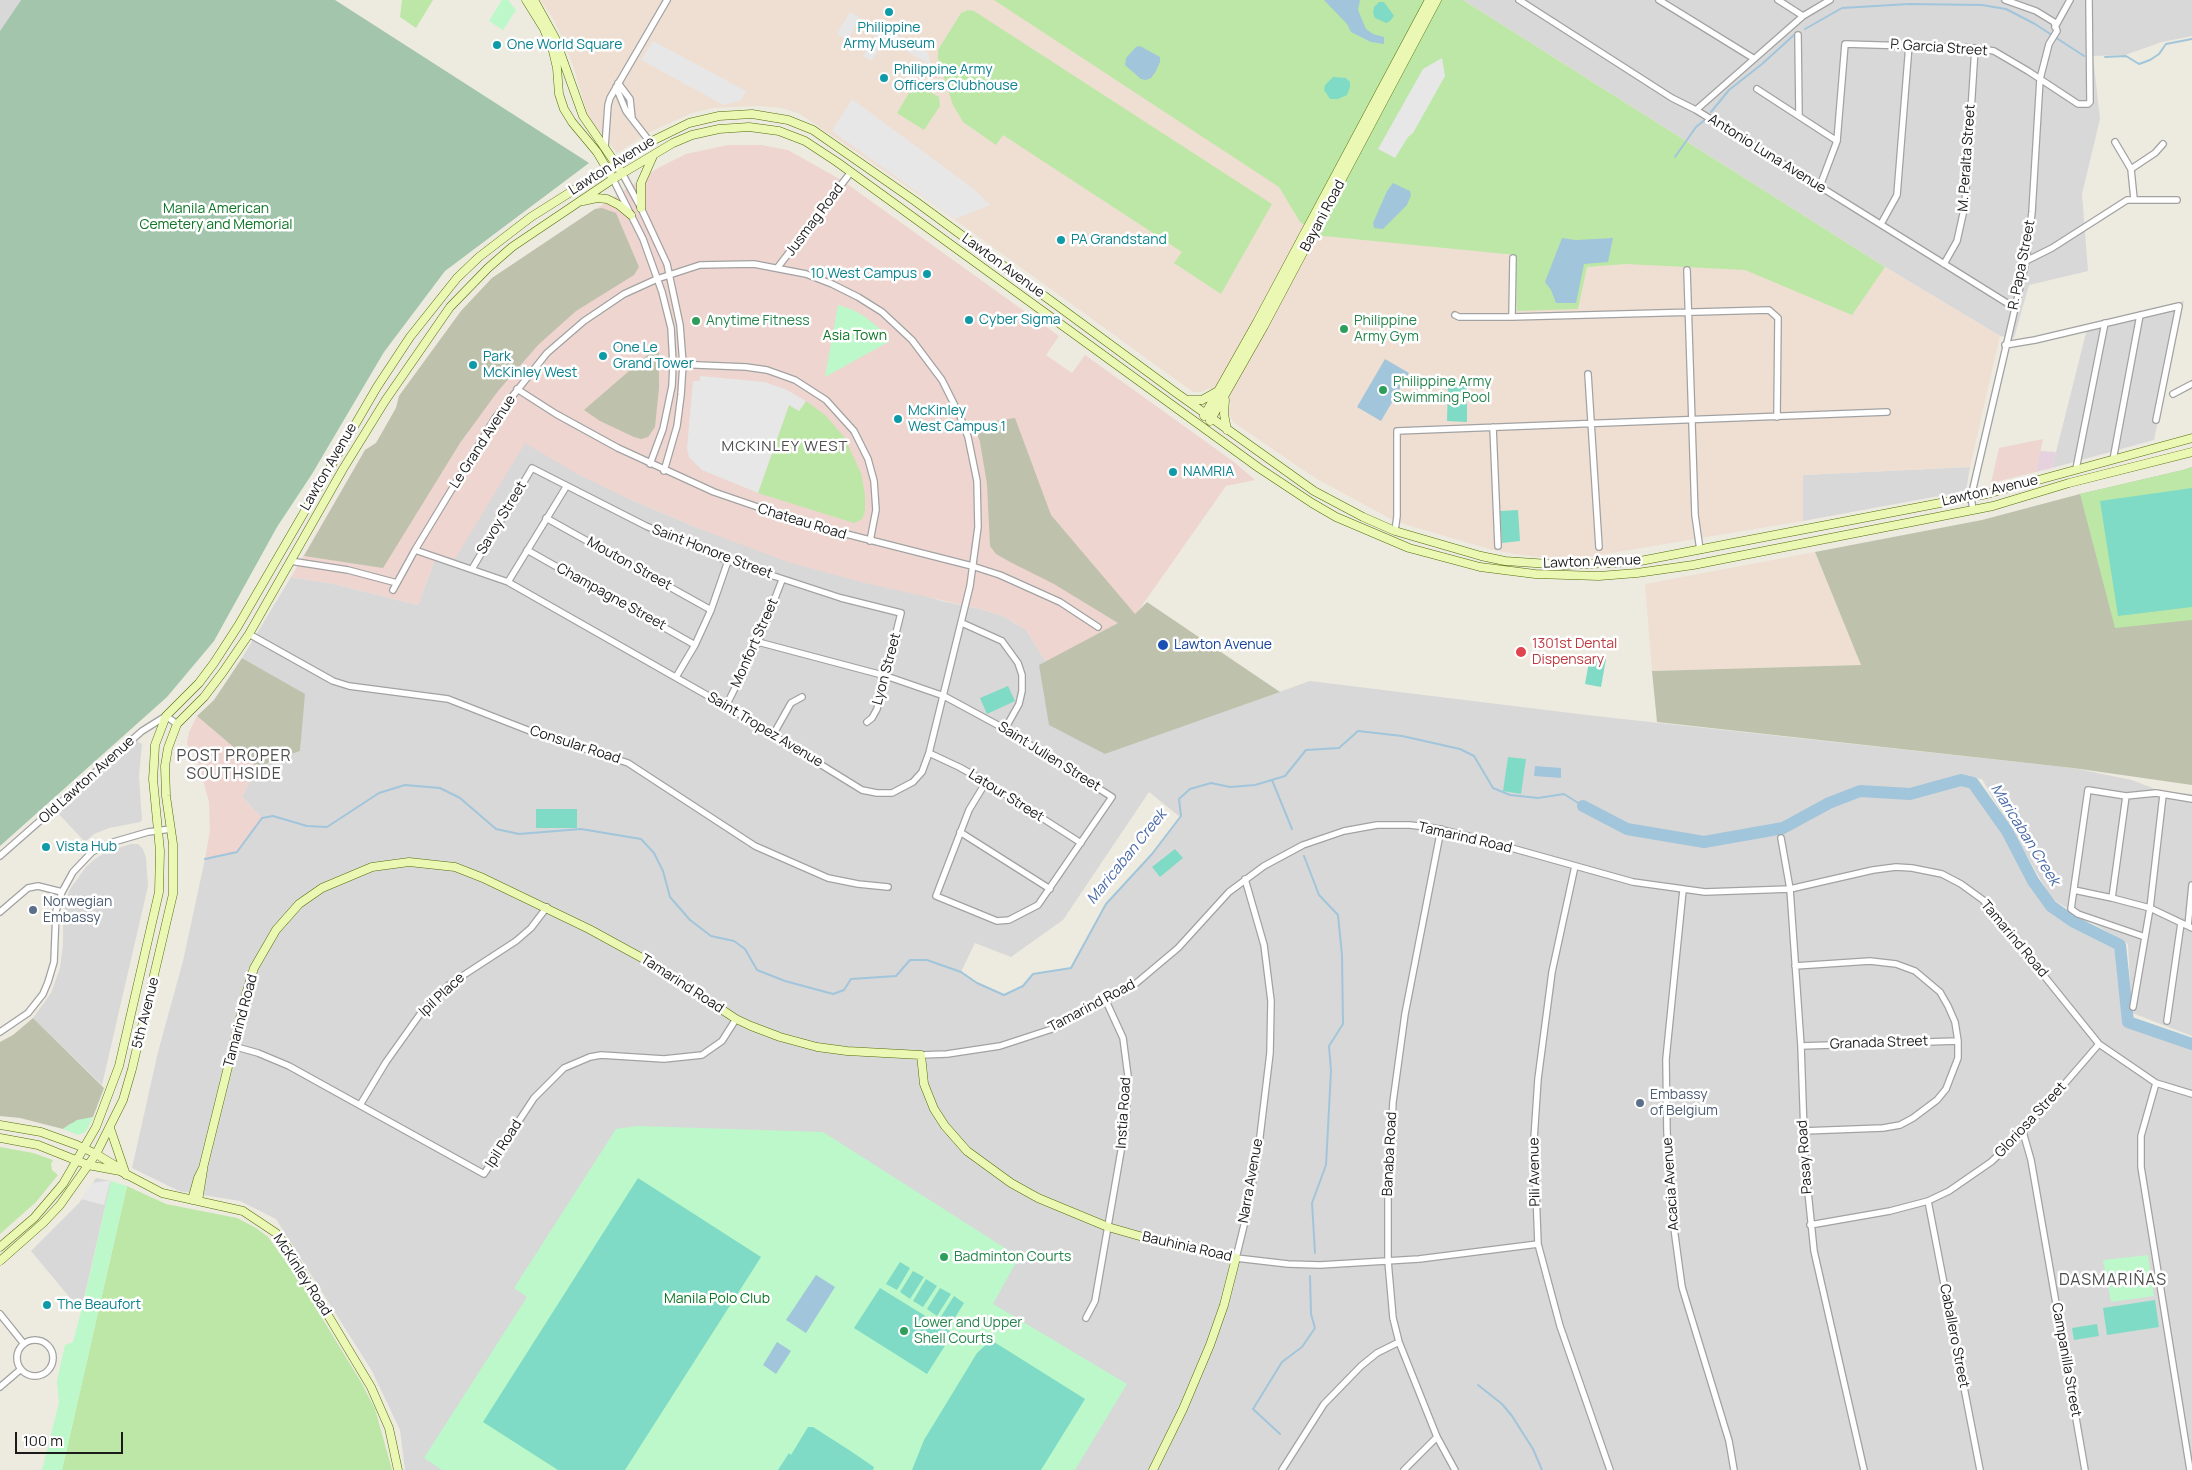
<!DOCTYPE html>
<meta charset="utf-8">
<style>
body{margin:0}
#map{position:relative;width:2192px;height:1470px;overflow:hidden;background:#edeae0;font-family:Manrope,sans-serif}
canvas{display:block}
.scale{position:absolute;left:15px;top:1432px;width:108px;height:22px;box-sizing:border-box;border:2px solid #1b1b1b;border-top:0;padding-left:6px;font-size:15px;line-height:18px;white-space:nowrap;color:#1b1b1b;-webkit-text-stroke:4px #fff;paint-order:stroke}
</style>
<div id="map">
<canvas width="2192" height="1470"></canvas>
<div class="scale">100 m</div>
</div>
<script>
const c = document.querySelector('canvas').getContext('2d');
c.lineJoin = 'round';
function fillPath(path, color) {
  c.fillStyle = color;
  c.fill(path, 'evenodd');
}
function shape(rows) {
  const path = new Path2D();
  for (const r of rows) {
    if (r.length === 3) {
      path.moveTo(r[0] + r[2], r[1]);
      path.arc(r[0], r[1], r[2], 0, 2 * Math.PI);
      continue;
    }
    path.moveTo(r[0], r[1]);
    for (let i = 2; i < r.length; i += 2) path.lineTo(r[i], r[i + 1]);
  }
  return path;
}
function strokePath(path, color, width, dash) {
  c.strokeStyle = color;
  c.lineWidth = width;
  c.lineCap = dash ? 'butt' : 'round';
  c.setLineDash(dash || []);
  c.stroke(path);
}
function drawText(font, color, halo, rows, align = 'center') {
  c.font = font + ' Manrope,sans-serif';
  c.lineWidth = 5;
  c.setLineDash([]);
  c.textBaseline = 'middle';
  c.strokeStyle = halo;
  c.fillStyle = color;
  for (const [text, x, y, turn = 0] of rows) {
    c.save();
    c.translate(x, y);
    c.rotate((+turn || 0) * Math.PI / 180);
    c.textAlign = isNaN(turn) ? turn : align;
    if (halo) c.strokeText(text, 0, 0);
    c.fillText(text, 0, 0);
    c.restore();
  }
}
fillPath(shape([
 [0,0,21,0,0,31],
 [1463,0,2192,0,2192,36,2162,42,2125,55,2093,56,2100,119,2082,194,2088,271,2029,285,2014,338,2000,336,1885,267],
 [2184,301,2154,440,2052,468,2088,325],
 [510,424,627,498,700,529,942,601,981,609,1005,617,1026,630,1046,662,1039,666,1105,754,1310,681,1595,716,2073,768,2132,780,2160,791,2192,794,2192,1036,2132,1013,2128,944,2052,899,1982,779,1961,776,1920,791,1961,780,1973,783,2007,831,2033,881,2051,906,2073,923,2115,946,2121,967,2121,983,2128,1022,2192,1044,2192,1470,405,1470,400,1430,372,1371,276,1219,240,1201,179,1191,132,1168,158,1052,183,961,205,859,212,858,262,818,242,797,257,767,300,751,304,694,242,658,291,577,334,584,418,605,437,554],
 [1149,792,1180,817,1152,854,1106,904,1071,968,1033,974,1023,986,1004,995,977,983,961,972,975,943,1011,957,1063,920],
 [1970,467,1966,491,1803,521,1802,475],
 [135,740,142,744,139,776,142,820,140,822,109,828,94,834,85,842,56,811],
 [131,844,138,844,143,849,146,858,148,886,102,1085,33,1018,51,993,60,968,63,945,63,909,70,889,86,867,95,859,106,852],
 [96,1178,111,1181,81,1311,31,1251,79,1203]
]), '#d9d8d8');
fillPath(shape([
 [728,145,761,145,788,150,843,181,1059,336,1046,355,1072,373,1085,355,1234,462,1255,480,1226,486,1136,614,1046,662,1026,630,1005,617,981,609,865,583,788,562,700,529,627,498,579,475,525,443,455,559,437,554,418,605,334,584,291,577,365,450,376,443,396,408,399,396,461,311,492,278,658,168,686,154],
 [2043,439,2036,472,1991,483,1999,448],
 [197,716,257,767,242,797,262,818,237,852,205,859,210,831,209,802,197,758,187,744,189,732]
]), '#eed5cf');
fillPath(shape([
 [2040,451,2056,452,2052,468,2036,472]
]), '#e6d2df');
fillPath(shape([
 [540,0,1463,0,1885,267,2000,336,1970,467,1803,475,1803,521,1594,556,1539,557,1515,554,1493,550,1407,525,1391,519,1315,478,1233,422,1229,414,1231,403,1210,388,1201,392,1193,392,936,206,800,114,782,108,758,106,713,108,692,113,652,131,617,153,588,117,574,68,563,40,554,20],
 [1815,552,1861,665,1652,671,1645,584]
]), '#efdfd3');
fillPath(shape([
 [602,208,616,213,639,267,634,275,576,311,538,345,498,391,460,443,383,568,304,556,365,450,376,443,396,408,399,396,461,311,492,278,595,209],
 [659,345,659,388,655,427,648,437,641,439,634,437,600,421,584,410],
 [1015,418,1051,515,1135,614,1147,602,1280,692,1105,754,1049,725,1039,665,1118,623,1054,584,1012,563,996,554,990,546,987,484,980,442,974,424],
 [2192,467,2192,785,2073,768,1657,722,1652,671,1861,665,1815,552,1982,520,2080,494,2183,470],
 [242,658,305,694,300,751,257,767,197,716,214,700],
 [33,1018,104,1088,93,1117,70,1124,63,1129,20,1118,0,1116,0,1042,13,1035]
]), '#bec1ac');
fillPath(shape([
 [402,0,433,0,416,28,400,17],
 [994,0,1463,0,1885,267,1852,315,1745,270,1626,264,1587,267,1578,309,1517,311,1516,255,1323,236,1300,222,1279,187],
 [968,10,974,11,1272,204,1221,294,1174,263,1182,252,1003,135,996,145,963,122,953,105,938,59,938,50,961,13],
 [915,83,939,97,940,106,924,130,897,113],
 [806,401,825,415,844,437,861,473,865,495,865,512,862,519,854,523,758,493,789,405,799,411],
 [2192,467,2192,620,2115,628,2080,494,2183,470],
 [0,1147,33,1153,53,1160,51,1164,52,1170,58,1175,36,1202,0,1234],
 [127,1186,166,1204,237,1218,256,1228,268,1237,297,1277,361,1382,375,1409,392,1470,62,1470]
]), '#bde7a6');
fillPath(shape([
 [21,0,335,0,589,163,445,271,384,352,312,474,277,527,214,641,167,697,0,846,0,31]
]), '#a2c5ac');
fillPath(shape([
 [502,0,508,0,516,10,503,30,489,21],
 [838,305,851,309,864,316,884,332,890,341,825,377],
 [93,1117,86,1131,83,1133,78,1135,63,1129,77,1120],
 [637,1126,823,1132,1019,1257,993,1304,1127,1384,1075,1470,442,1470,424,1458,527,1297,514,1288,616,1129],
 [111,1181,127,1186,62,1470,42,1470,59,1403,57,1381,65,1345,73,1342,83,1304],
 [2148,1255,2154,1296,2111,1302,2103,1260]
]), '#bcf8ca');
fillPath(shape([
 [1379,2,1384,2,1392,13,1394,16,1390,21,1386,23,1375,18,1373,13,1374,7],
 [1333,77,1346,78,1350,82,1350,87,1347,95,1338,99,1330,99,1324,90,1325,85],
 [1448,383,1467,384,1467,422,1447,421],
 [2192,488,2192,607,2118,616,2100,501],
 [1518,510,1520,541,1502,543,1500,511],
 [1590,656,1606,659,1601,687,1585,684],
 [1008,686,1015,701,987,714,980,698],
 [1508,757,1526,759,1521,794,1503,791],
 [536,809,577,809,577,828,536,828],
 [1175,849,1183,858,1160,877,1152,867],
 [638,1178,761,1257,625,1470,558,1470,483,1422],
 [900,1262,910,1268,897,1290,886,1284],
 [913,1271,924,1277,910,1299,900,1292],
 [926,1279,937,1286,923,1307,913,1301],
 [880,1288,953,1333,927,1374,854,1328],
 [940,1288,951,1294,937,1316,927,1309],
 [954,1296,964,1303,951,1324,940,1318],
 [2155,1300,2159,1327,2107,1335,2103,1308],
 [2097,1324,2099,1336,2074,1340,2072,1328],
 [991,1340,1085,1399,1041,1470,912,1470,924,1440,977,1353],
 [808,1427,813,1427,849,1450,874,1467,873,1470,778,1470,789,1453,791,1455]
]), '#7fdbc5');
fillPath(shape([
 [850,12,860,18,847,41,837,34],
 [881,26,928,53,931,65,885,39,872,61,863,56],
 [653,41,746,91,741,100,724,105,641,60],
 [1442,58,1445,76,1413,133,1408,137,1395,158,1378,149,1423,69],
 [852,99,975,190,990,205,955,219,832,131],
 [700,376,765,382,787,390,806,401,799,411,789,405,758,493,702,470,689,457,687,448,693,381,700,381],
 [105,1181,110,1181,104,1205,81,1199,92,1183]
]), '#e7e7e7');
fillPath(shape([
 [1324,0,1360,0,1358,10,1366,29,1373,34,1384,37,1384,44,1371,42,1351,32,1347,24],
 [1140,46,1160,57,1160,62,1156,71,1151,78,1146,80,1141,79,1125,65,1126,58,1136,47],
 [1393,183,1410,191,1411,195,1407,205,1383,229,1374,228,1373,223,1387,191],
 [1562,238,1576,240,1613,238,1608,262,1584,264,1576,303,1556,303,1551,290,1545,282],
 [1385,359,1409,373,1381,421,1357,407],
 [1535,766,1561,768,1561,778,1534,776],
 [816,1275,835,1287,806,1333,786,1320],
 [777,1342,791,1351,776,1374,763,1365]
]), '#a1c5da');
strokePath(shape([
 [1805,29,1842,8,1909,4,1982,5,2006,9,2035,24,2084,56],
 [2105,57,2126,56,2139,64,2150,60,2159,54,2166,44,2192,39],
 [1711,112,1729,90,1762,64,1794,35],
 [1675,157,1696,127,1706,119],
 [1272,780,1292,829],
 [1304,856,1319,895,1338,915,1342,955,1343,1024,1329,1046,1331,1071,1326,1165,1312,1203,1315,1253],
 [205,859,237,852,262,818,273,816,307,826,327,827,379,793,405,785,440,788,460,798,496,829,519,834,581,829,641,839,654,853,663,871,670,897,690,920,711,936,734,941,745,949,757,970,785,981,833,994,844,990,851,979,896,976,910,960,927,960,961,972,977,983,1004,995,1023,986,1033,974,1071,968,1106,904,1152,854,1181,816,1179,799,1190,789,1211,783,1230,787,1255,785,1285,776,1306,750,1339,748,1358,731,1402,736,1460,749,1474,756,1493,788,1510,795,1538,798,1564,794,1583,806],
 [1478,1385,1502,1404,1512,1416,1533,1449,1542,1470],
 [1280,1434,1253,1409,1282,1362,1302,1347,1315,1328,1311,1314,1310,1276]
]), '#a1c5da', 2);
strokePath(shape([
 [1583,806,1627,829,1704,842,1783,828,1829,803,1860,791,1910,794,1961,780,1973,783,2007,831,2033,881,2051,906,2074,922,2120,945,2128,1022,2192,1044]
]), '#a1c5da', 12);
const street = shape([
 [1519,0,1672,98,1696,110,1766,153,2015,308],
 [1659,0,1753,58],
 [1778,0,1803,16],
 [2055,27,2070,0],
 [1798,35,1799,115],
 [618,83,630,99,632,118],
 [616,87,626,111,650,142],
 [1757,89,1837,141],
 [1696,110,1803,16,1830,0],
 [2115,142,2131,169],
 [605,147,608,105,610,98,667,0],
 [622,173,641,208,667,264,680,325,683,364,681,395,677,426,664,471],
 [613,179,643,239,662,292,671,328,673,364,672,386,663,429,650,464],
 [1820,186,1837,141,1845,44,1975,48,1994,51,2028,71,2078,104,2088,104,2090,102,2089,0],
 [2134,199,2131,169,2155,153,2163,144],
 [1881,224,1897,195,1909,45],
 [2026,261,2052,248,2127,200,2177,200],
 [1944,264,1957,241,1965,205,1975,48],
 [778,267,851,172],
 [1687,270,1695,515,1700,550],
 [1455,315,1459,317,1512,317,1769,310,1778,318,1777,417],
 [1512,317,1513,258],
 [2005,345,2035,340,2179,306,2156,420],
 [673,364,746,367,767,370,795,380,826,400,854,431,868,459,874,481,876,510,870,541],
 [1588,374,1599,547],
 [517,389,556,414,618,448,714,492,807,524,972,566,1000,575,1060,602,1098,627],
 [2173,394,2192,384],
 [1493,427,1498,546],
 [2113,460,2140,315],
 [2076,469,2105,323],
 [1973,510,1971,497,2026,261,2032,212,2040,79,2049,44,2057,31,2054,22,2036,11,2005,0],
 [546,518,711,610],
 [1395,531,1397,516,1397,431,1887,412],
 [527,550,695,645],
 [290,561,348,570,397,583],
 [472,569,532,468,646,526,728,561,841,598,901,613,877,709,872,718,867,722],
 [508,582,566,487],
 [393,590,415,550,495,418,547,353,584,321,624,294,657,279,700,265,754,264,806,274,832,284,858,297,882,312,912,340,942,380,960,416,968,437,977,481,978,527,970,586,929,753,922,772,913,782,892,793,877,793,862,790,726,706,508,582,415,550],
 [962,623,1002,641,1018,663,1022,675,1022,691,1019,704,1005,729],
 [249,634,333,681,349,686,448,699,530,731,628,763,755,846,828,878,858,884,888,887],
 [758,642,886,676,944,696,1005,729,1112,797,1038,905,1009,920,997,921,936,896,969,810,986,782],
 [676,677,695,645,711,610,728,561],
 [726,706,758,642,782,580],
 [773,735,791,703,802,697],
 [929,753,959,767,986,782,1081,843],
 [1441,829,1405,1014,1393,1102,1388,1188,1388,1261,1393,1318,1399,1342,1437,1437,1455,1470],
 [960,832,1050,889],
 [1781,838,1790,889,1801,1046,1805,1162,1814,1251,1864,1470],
 [0,856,142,731,166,716,177,724],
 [1575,866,1552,972,1538,1079,1534,1139,1538,1244,1560,1326,1610,1470],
 [1245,879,1264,945,1271,1001,1270,1053,1258,1153,1247,1213,1236,1258,1288,1264,1320,1265,1419,1259,1538,1244],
 [1683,890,1666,1059,1667,1132,1673,1221,1682,1287,1729,1441,1734,1470],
 [2074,890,2112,898,2150,908,2192,928],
 [2112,898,2126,796],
 [0,912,28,888,38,886,62,892],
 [2188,926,2192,885],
 [2145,937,2078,914,2071,909,2088,790,2126,796,2156,793,2192,799],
 [1795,966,1870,961,1896,964,1915,971,1940,992,1948,1006,1955,1022,1958,1041,1958,1058,1946,1089,1937,1100,1913,1118,1900,1125,1883,1128,1803,1131],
 [2133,1007,2150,908,2163,795],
 [2167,1021,2181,923],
 [0,1032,28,1013,43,994,48,982,54,962,56,911,62,892,73,872,92,852,110,843,148,832,171,829],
 [233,1046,258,1053,289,1066,484,1174,534,1098,564,1068,590,1057,601,1055,664,1059,702,1055,722,1041,736,1019],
 [1801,1046,1958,1041],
 [921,1055,947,1054,1000,1046,1052,1029,1134,985,1178,948,1229,892,1264,866,1303,845,1344,831,1377,825,1410,825,1434,828,1472,837,1633,882,1705,892,1790,889,1873,870,1896,867,1912,868,1942,874,1961,884,1983,900,2099,1044,2156,1083,2192,1094],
 [2156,1083,2141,1136,2141,1167,2190,1470],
 [360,1105,386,1062,423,1010,450,984,516,941,531,928,547,907],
 [2023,1132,2031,1160,2085,1470],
 [1928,1201,1980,1470],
 [1810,1225,1890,1211,1928,1201,1949,1191,1991,1162,2023,1132,2099,1044],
 [0,1314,24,1344],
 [1086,1318,1095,1301,1126,1122,1128,1076,1123,1038,1106,1001],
 [35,1358,18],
 [0,1387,21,1369],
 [1282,1470,1324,1404,1361,1366,1377,1353,1399,1342],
 [1404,1470,1437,1437]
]);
const secondary = shape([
 [526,0,544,29,553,51,557,68,559,94,564,109,572,122,597,152,613,179],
 [534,0,555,38,583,116,622,173],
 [583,201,597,198,607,199,619,205,631,215],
 [641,208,641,183,653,156],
 [1187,400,1202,400,1218,391],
 [1225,400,1224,414,1227,430],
 [1204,416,1257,322,1429,0],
 [1210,421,1264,326,1437,0],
 [0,1125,41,1132,77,1145,96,1154,116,1166,120,1171,162,1193,243,1211,276,1233,287,1247,371,1387,389,1428,398,1470],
 [110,1128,126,1175],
 [0,1138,38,1145,88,1165,120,1171],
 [192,1200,198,1178,203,1168,246,994,254,968,276,930,299,904,322,888,372,867,409,862,455,867,483,878,589,929,653,964,736,1019,751,1026,780,1037,817,1047,847,1051,921,1055,924,1084,934,1109,945,1126,967,1151,1011,1183,1038,1198,1108,1227,1171,1245,1236,1258,1224,1305,1210,1345,1183,1409,1153,1470],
 [198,1201,203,1170],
 [0,1247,34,1218,63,1184,96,1127,119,1066,159,892,160,851,153,779,154,764,155,745,166,716,199,683,214,663,238,626,377,387,410,337,457,278,479,257,531,217,650,142,689,123,719,116,752,114,788,120,813,130,915,201,1175,392,1314,491,1363,517,1395,531,1481,556,1505,561,1564,565,1635,562,1987,494,2192,438],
 [0,1261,44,1222,60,1205,96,1154,123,1100,132,1069,173,894,173,844,166,796,165,766,168,748,177,724,204,697,223,672,249,634,343,469,385,401,450,307,488,268,512,247,613,179,673,143,692,135,719,129,749,127,779,131,805,141,837,162,1259,468,1312,503,1336,517,1409,548,1480,567,1535,574,1599,576,1637,573,1693,565,1993,506,2069,483,2192,452]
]);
strokePath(street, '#a2a2a2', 8);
strokePath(secondary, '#536d07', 9);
strokePath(street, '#fff', 5.5);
strokePath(secondary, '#eaf8b3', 8);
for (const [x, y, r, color] of [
 [889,12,5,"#0f9aa8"],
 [497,45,5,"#0f9aa8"],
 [884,78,5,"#0f9aa8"],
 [1061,240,5,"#0f9aa8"],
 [927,274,5,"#0f9aa8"],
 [969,320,5,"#0f9aa8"],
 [696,321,5,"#2e9e5b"],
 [1344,329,5,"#2e9e5b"],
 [603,356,5,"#0f9aa8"],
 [473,365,5,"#0f9aa8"],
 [1383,390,5,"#2e9e5b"],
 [898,419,5,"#0f9aa8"],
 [1173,472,5,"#0f9aa8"],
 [1163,645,6,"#1a4fb4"],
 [1521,652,6,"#e0444e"],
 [46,847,5,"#0f9aa8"],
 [33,910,5,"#5c6f8a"],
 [1640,1103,5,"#5c6f8a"],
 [944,1257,5,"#2e9e5b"],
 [47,1305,5,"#0f9aa8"],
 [904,1331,5,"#2e9e5b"]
]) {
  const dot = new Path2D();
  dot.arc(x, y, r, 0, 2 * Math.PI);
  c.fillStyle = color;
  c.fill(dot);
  strokePath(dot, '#fff', 2);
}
drawText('14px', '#0d838f', '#fff', [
 ["Philippine",889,28,"center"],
 ["Army Museum",889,44,"center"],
 ["One World Square",507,45],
 ["Philippine Army",894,70],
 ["Officers Clubhouse",894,86],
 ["PA Grandstand",1071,240],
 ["10 West Campus",917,274,"right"],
 ["Cyber Sigma",979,320],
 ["One Le",613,348],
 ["Grand Tower",613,364],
 ["Park",483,357],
 ["McKinley West",483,373],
 ["McKinley",908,411],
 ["West Campus 1",908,427],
 ["NAMRIA",1183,472],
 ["Vista Hub",56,847],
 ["The Beaufort",57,1305]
], 'left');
drawText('14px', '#1b1b1b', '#fff', [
 ["P. Garcia Street",1939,48,4],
 ["Antonio Luna Avenue",1767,154,32],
 ["M. Peralta Street",1967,158,-86],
 ["Lawton Avenue",612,166,-32],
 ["Bayani Road",1323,216,-62],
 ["Jusmag Road",815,220,-53],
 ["R. Papa Street",2022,265,-79],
 ["Lawton Avenue",1003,266,36],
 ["Le Grand Avenue",483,442,-57],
 ["Lawton Avenue",329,467,-60],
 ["Lawton Avenue",1990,491,-13],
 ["Savoy Street",502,518,-59],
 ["Chateau Road",802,522,17],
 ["Saint Honore Street",712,552,21],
 ["Lawton Avenue",1592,562,-2],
 ["Mouton Street",629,564,29],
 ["Champagne Street",611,597,29],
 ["Monfort Street",755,643,-66],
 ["Lyon Street",887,669,-75],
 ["Saint Tropez Avenue",765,730,31],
 ["Consular Road",575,745,18],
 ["Saint Julien Street",1049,757,32],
 ["Old Lawton Avenue",87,780,-42],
 ["Latour Street",1006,796,32],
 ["Tamarind Road",1465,838,13],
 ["Tamarind Road",2014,939,50],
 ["Tamarind Road",682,984,33],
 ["Ipil Place",442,995,-43],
 ["Tamarind Road",1092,1006,-28],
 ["5th Avenue",146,1013,-76],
 ["Tamarind Road",241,1021,-75],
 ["Granada Street",1879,1043,-2],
 ["Instia Road",1124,1113,-86],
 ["Gloriosa Street",2031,1120,-47],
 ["Ipil Road",504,1144,-57],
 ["Banaba Road",1390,1154,-87],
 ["Pasay Road",1805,1157,-94],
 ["Pili Avenue",1535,1172,-91],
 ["Narra Avenue",1251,1181,-80],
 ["Acacia Avenue",1671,1184,-94],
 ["Bauhinia Road",1187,1247,13],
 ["McKinley Road",302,1275,57],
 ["Caballero Street",1954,1336,79],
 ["Campanilla Street",2066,1360,80]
]);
drawText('14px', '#0d7525', '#fff', [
 ["Manila American",216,209],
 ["Cemetery and Memorial",216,225],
 ["Asia Town",855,336],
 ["Manila Polo Club",717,1299]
]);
drawText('14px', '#27864d', '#fff', [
 ["Anytime Fitness",706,321],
 ["Philippine",1354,321],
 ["Army Gym",1354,337],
 ["Philippine Army",1393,382],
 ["Swimming Pool",1393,398],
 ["Badminton Courts",954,1257],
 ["Lower and Upper",914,1323],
 ["Shell Courts",914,1339]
], 'left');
drawText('14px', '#be3a42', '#fff', [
 ["1301st Dental",1532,644],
 ["Dispensary",1532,660]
], 'left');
drawText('14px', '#164399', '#fff', [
 ["Lawton Avenue",1174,645]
], 'left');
drawText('14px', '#4e5e75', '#fff', [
 ["Norwegian",43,902],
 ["Embassy",43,918],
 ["Embassy",1650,1095],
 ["of Belgium",1650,1111]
], 'left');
c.letterSpacing = '1px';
drawText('15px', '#4e4e4e', '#fff', [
 ["MCKINLEY WEST",785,447]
]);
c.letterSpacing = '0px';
drawText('italic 15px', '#4a6ba8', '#fff', [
 ["Maricaban Creek",2025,835,58],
 ["Maricaban Creek",1127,857,-51]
]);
c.letterSpacing = '1px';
drawText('16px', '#4e4e4e', '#fff', [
 ["POST PROPER",234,757],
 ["SOUTHSIDE",234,775],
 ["DASMARIÑAS",2113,1281]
]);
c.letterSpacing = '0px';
</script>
